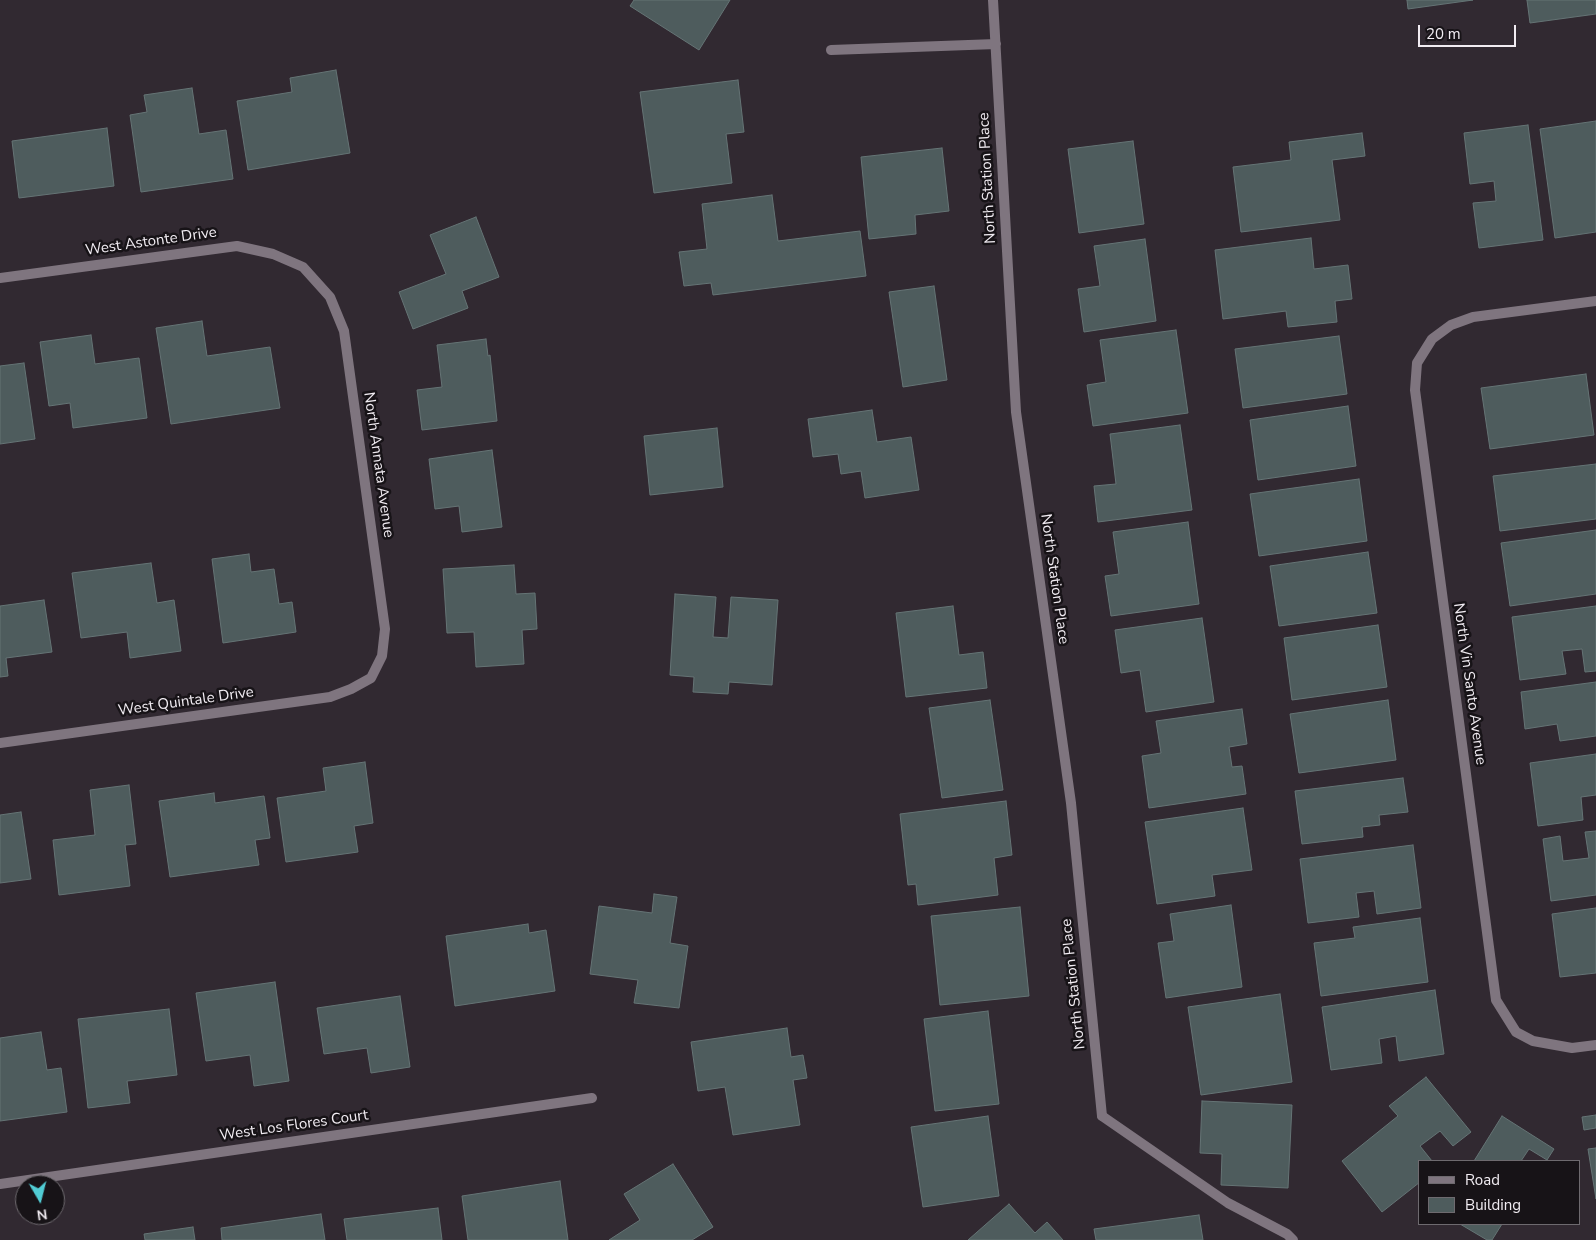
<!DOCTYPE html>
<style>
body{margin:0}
#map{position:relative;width:1596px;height:1240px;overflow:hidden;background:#312931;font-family:"Nunito Sans",sans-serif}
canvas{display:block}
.legend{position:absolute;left:1418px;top:1160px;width:162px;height:65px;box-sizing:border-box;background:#171317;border:1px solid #6e6a6f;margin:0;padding:6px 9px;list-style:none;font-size:15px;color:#f1ecf2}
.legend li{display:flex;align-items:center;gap:10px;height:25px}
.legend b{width:25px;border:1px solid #6e6a6f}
.north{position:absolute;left:15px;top:1175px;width:50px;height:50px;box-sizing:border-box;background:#171317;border:1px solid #6e6a6f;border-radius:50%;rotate:172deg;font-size:14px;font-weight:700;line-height:20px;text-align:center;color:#f1ecf2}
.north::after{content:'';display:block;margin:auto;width:18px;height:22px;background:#51ccd4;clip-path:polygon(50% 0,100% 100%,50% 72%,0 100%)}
.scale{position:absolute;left:1418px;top:25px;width:98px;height:22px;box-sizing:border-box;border:2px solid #f1ecf2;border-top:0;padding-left:6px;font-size:15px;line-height:18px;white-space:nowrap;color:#f1ecf2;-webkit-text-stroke:4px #171317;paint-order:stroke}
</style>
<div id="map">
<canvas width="1596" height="1240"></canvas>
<ul class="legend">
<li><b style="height:6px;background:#7f757f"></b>Road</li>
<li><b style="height:14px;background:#4e5c5d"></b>Building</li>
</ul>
<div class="north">N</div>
<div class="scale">20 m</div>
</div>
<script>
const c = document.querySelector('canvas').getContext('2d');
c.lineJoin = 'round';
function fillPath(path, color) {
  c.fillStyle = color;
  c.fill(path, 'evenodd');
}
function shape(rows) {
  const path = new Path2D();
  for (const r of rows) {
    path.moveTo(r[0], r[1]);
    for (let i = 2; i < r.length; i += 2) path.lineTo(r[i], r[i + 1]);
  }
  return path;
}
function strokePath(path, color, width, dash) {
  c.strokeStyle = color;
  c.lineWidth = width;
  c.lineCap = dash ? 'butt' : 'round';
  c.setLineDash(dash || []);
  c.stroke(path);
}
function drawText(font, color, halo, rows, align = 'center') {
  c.font = font + ' "Nunito Sans",sans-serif';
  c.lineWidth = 5;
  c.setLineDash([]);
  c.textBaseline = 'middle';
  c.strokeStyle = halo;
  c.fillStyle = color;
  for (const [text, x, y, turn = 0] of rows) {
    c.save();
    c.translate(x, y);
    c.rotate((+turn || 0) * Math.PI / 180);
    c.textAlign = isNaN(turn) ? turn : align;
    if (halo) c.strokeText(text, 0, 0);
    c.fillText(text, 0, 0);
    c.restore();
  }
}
const building = shape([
 [634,0,730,0,699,50,630,6,634,0],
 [1407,0,1473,0,1408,9,1407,0],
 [1527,0,1596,0,1596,14,1530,23,1527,0],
 [336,70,350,153,248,170,237,101,292,92,290,78,336,70],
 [738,80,744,132,726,134,732,183,654,193,640,92,738,80],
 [192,88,199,134,226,130,233,179,141,192,130,115,147,112,144,95,192,88],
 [1596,121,1596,232,1555,238,1540,129,1596,121],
 [1528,125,1543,240,1479,248,1473,203,1496,201,1494,181,1470,184,1464,133,1528,125],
 [107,128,114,186,19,198,12,141,107,128],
 [1362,133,1365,156,1332,160,1340,220,1241,232,1233,167,1291,160,1289,142,1362,133],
 [1133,141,1144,224,1079,233,1068,149,1133,141],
 [942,148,949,211,915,215,916,234,869,239,861,157,942,148],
 [772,195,778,241,860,231,866,276,713,295,711,283,684,286,679,252,707,249,702,204,772,195],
 [476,217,499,277,462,291,468,308,413,329,399,292,446,274,430,235,476,217],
 [1311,238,1314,269,1348,265,1352,299,1335,301,1337,322,1288,327,1286,311,1223,319,1215,250,1311,238],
 [1145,239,1156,321,1084,332,1078,289,1100,286,1094,246,1145,239],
 [934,286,947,380,903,387,889,292,934,286],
 [202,321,207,356,270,347,280,408,171,424,156,328,202,321],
 [1176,330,1188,413,1093,426,1087,385,1106,382,1100,340,1176,330],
 [91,335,95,364,139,358,147,418,73,428,70,403,49,406,40,342,91,335],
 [1339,336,1347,394,1243,408,1235,349,1339,336],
 [486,339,488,356,490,355,497,421,422,430,417,390,442,387,437,345,486,339],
 [24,363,35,439,0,444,0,366,24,363],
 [1586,374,1594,435,1490,449,1481,388,1586,374],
 [1348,406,1356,466,1258,480,1250,420,1348,406],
 [872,410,877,442,911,437,919,490,865,498,861,471,841,474,838,454,813,457,808,419,872,410],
 [1180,425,1192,510,1098,522,1094,486,1116,484,1110,434,1180,425],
 [717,428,723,487,650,495,644,436,717,428],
 [492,450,502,527,462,532,459,506,435,509,429,459,492,450],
 [1596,464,1596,519,1500,531,1493,476,1596,464],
 [1359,479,1367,541,1259,556,1250,494,1359,479],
 [1188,522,1199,604,1111,616,1105,576,1119,574,1113,532,1188,522],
 [1596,530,1596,594,1510,606,1501,543,1596,530],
 [1368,552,1377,613,1279,626,1270,566,1368,552],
 [249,554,251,572,274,569,279,604,292,602,296,632,223,643,212,559,249,554],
 [151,563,157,603,174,600,181,651,130,658,127,632,81,638,72,573,151,563],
 [514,565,516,594,535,593,537,629,522,630,524,664,476,667,474,632,447,633,443,569,514,565],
 [675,594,716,597,713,637,728,638,731,597,778,600,772,685,729,682,728,694,693,692,694,677,670,675,675,594],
 [44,600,52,652,6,658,8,676,0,677,0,606,44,600],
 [953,606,959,655,983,652,987,688,906,697,896,613,953,606],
 [1596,606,1596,671,1585,672,1582,649,1562,651,1566,674,1520,680,1512,617,1596,606],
 [1202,618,1214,702,1146,712,1140,670,1121,673,1115,630,1202,618],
 [1378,625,1387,687,1292,700,1284,638,1378,625],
 [1596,682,1596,736,1560,741,1557,724,1525,729,1521,692,1596,682],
 [990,700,1003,790,942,798,929,708,990,700],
 [1388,700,1396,760,1299,773,1290,714,1388,700],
 [1242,709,1247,744,1229,747,1232,767,1242,766,1246,794,1149,808,1142,756,1161,753,1156,721,1242,709],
 [1596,754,1596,795,1581,797,1583,820,1538,826,1530,763,1596,754],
 [365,762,373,823,354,826,358,852,286,862,277,798,326,791,323,768,365,762],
 [1403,778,1408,812,1379,815,1380,825,1362,827,1363,837,1302,844,1295,791,1403,778],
 [129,785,136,844,125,845,130,886,59,895,53,840,95,835,90,790,129,785],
 [214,793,215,803,264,796,270,838,255,840,259,865,170,877,159,801,214,793],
 [1006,801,1012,855,994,858,998,895,918,905,916,884,908,885,900,814,1006,801],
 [1243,808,1252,870,1212,875,1215,896,1157,904,1145,822,1243,808],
 [21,812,31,879,0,883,0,815,21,812],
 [1596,831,1596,895,1551,901,1543,839,1560,836,1563,861,1589,858,1585,832,1596,831],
 [1413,845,1421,908,1377,914,1374,891,1356,893,1359,917,1308,923,1300,859,1413,845],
 [654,894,677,897,670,943,688,946,679,1008,634,1003,638,980,590,974,599,906,652,913,654,894],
 [1231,905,1242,987,1166,998,1158,943,1174,941,1170,914,1231,905],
 [1020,907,1029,996,940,1005,931,916,1020,907],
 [1596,908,1596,973,1560,977,1552,914,1596,908],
 [1420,918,1428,982,1321,996,1314,943,1355,938,1353,927,1420,918],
 [528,924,529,933,546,930,555,991,455,1006,446,936,528,924],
 [275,982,289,1081,254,1086,250,1055,206,1061,196,993,275,982],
 [1435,990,1444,1054,1399,1061,1396,1036,1379,1039,1382,1063,1331,1070,1322,1007,1435,990],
 [1280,994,1292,1082,1201,1095,1188,1007,1280,994],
 [400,996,410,1067,371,1073,367,1048,324,1054,317,1008,400,996],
 [169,1009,177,1075,127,1081,130,1103,88,1108,78,1019,169,1009],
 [988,1011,999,1104,935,1111,924,1019,988,1011],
 [787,1028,791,1057,803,1055,807,1078,793,1080,800,1125,733,1135,725,1087,698,1091,691,1042,787,1028],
 [41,1032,47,1070,61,1068,67,1112,0,1121,0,1038,41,1032],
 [1426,1077,1471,1132,1453,1146,1440,1131,1420,1146,1432,1161,1420,1161,1420,1182,1382,1212,1342,1161,1398,1116,1389,1106,1426,1077],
 [1202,1101,1292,1105,1288,1188,1221,1185,1222,1154,1200,1153,1202,1101],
 [1596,1115,1596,1128,1584,1130,1582,1117,1596,1115],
 [988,1116,999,1196,923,1207,911,1127,988,1116],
 [1502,1116,1554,1149,1547,1160,1529,1149,1521,1161,1474,1161,1502,1116],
 [1596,1148,1596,1199,1588,1149,1596,1148],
 [673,1164,713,1227,692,1240,609,1240,640,1220,624,1194,673,1164],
 [560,1181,568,1240,468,1240,462,1196,560,1181],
 [1009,1204,1035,1233,1047,1222,1063,1240,968,1240,1009,1204],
 [438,1208,442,1240,347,1240,344,1219,438,1208],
 [321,1214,325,1240,222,1240,221,1228,321,1214],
 [1199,1215,1203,1240,1096,1240,1094,1229,1199,1215],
 [1460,1224,1502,1224,1492,1240,1487,1240,1460,1224],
 [193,1227,195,1240,145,1240,144,1234,193,1227]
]);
fillPath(building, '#4e5c5d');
strokePath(building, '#657475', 1);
strokePath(shape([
 [1102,1116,1228,1203,1287,1234,1293,1240]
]), '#7f757f', 10);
strokePath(shape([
 [993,0,1016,412,1071,803,1102,1116],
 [831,50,996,44],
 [0,278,237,246,273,254,303,267,330,297,344,331,385,629,382,656,371,678,351,689,330,697,0,743],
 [1596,301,1473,317,1451,325,1432,339,1417,363,1415,390,1496,1000,1516,1032,1533,1041,1572,1048,1596,1045],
 [0,1184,592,1098]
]), '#7f757f', 10);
drawText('15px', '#f1ecf2', '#171317', [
 ["North Station Place",988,178,-93],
 ["West Astonte Drive",151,242,-8],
 ["North Annata Avenue",378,465,82],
 ["North Station Place",1054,579,82],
 ["North Vin Santo Avenue",1469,684,82],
 ["West Quintale Drive",186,702,-8],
 ["North Station Place",1074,984,-96],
 ["West Los Flores Court",294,1126,-8]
]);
</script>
